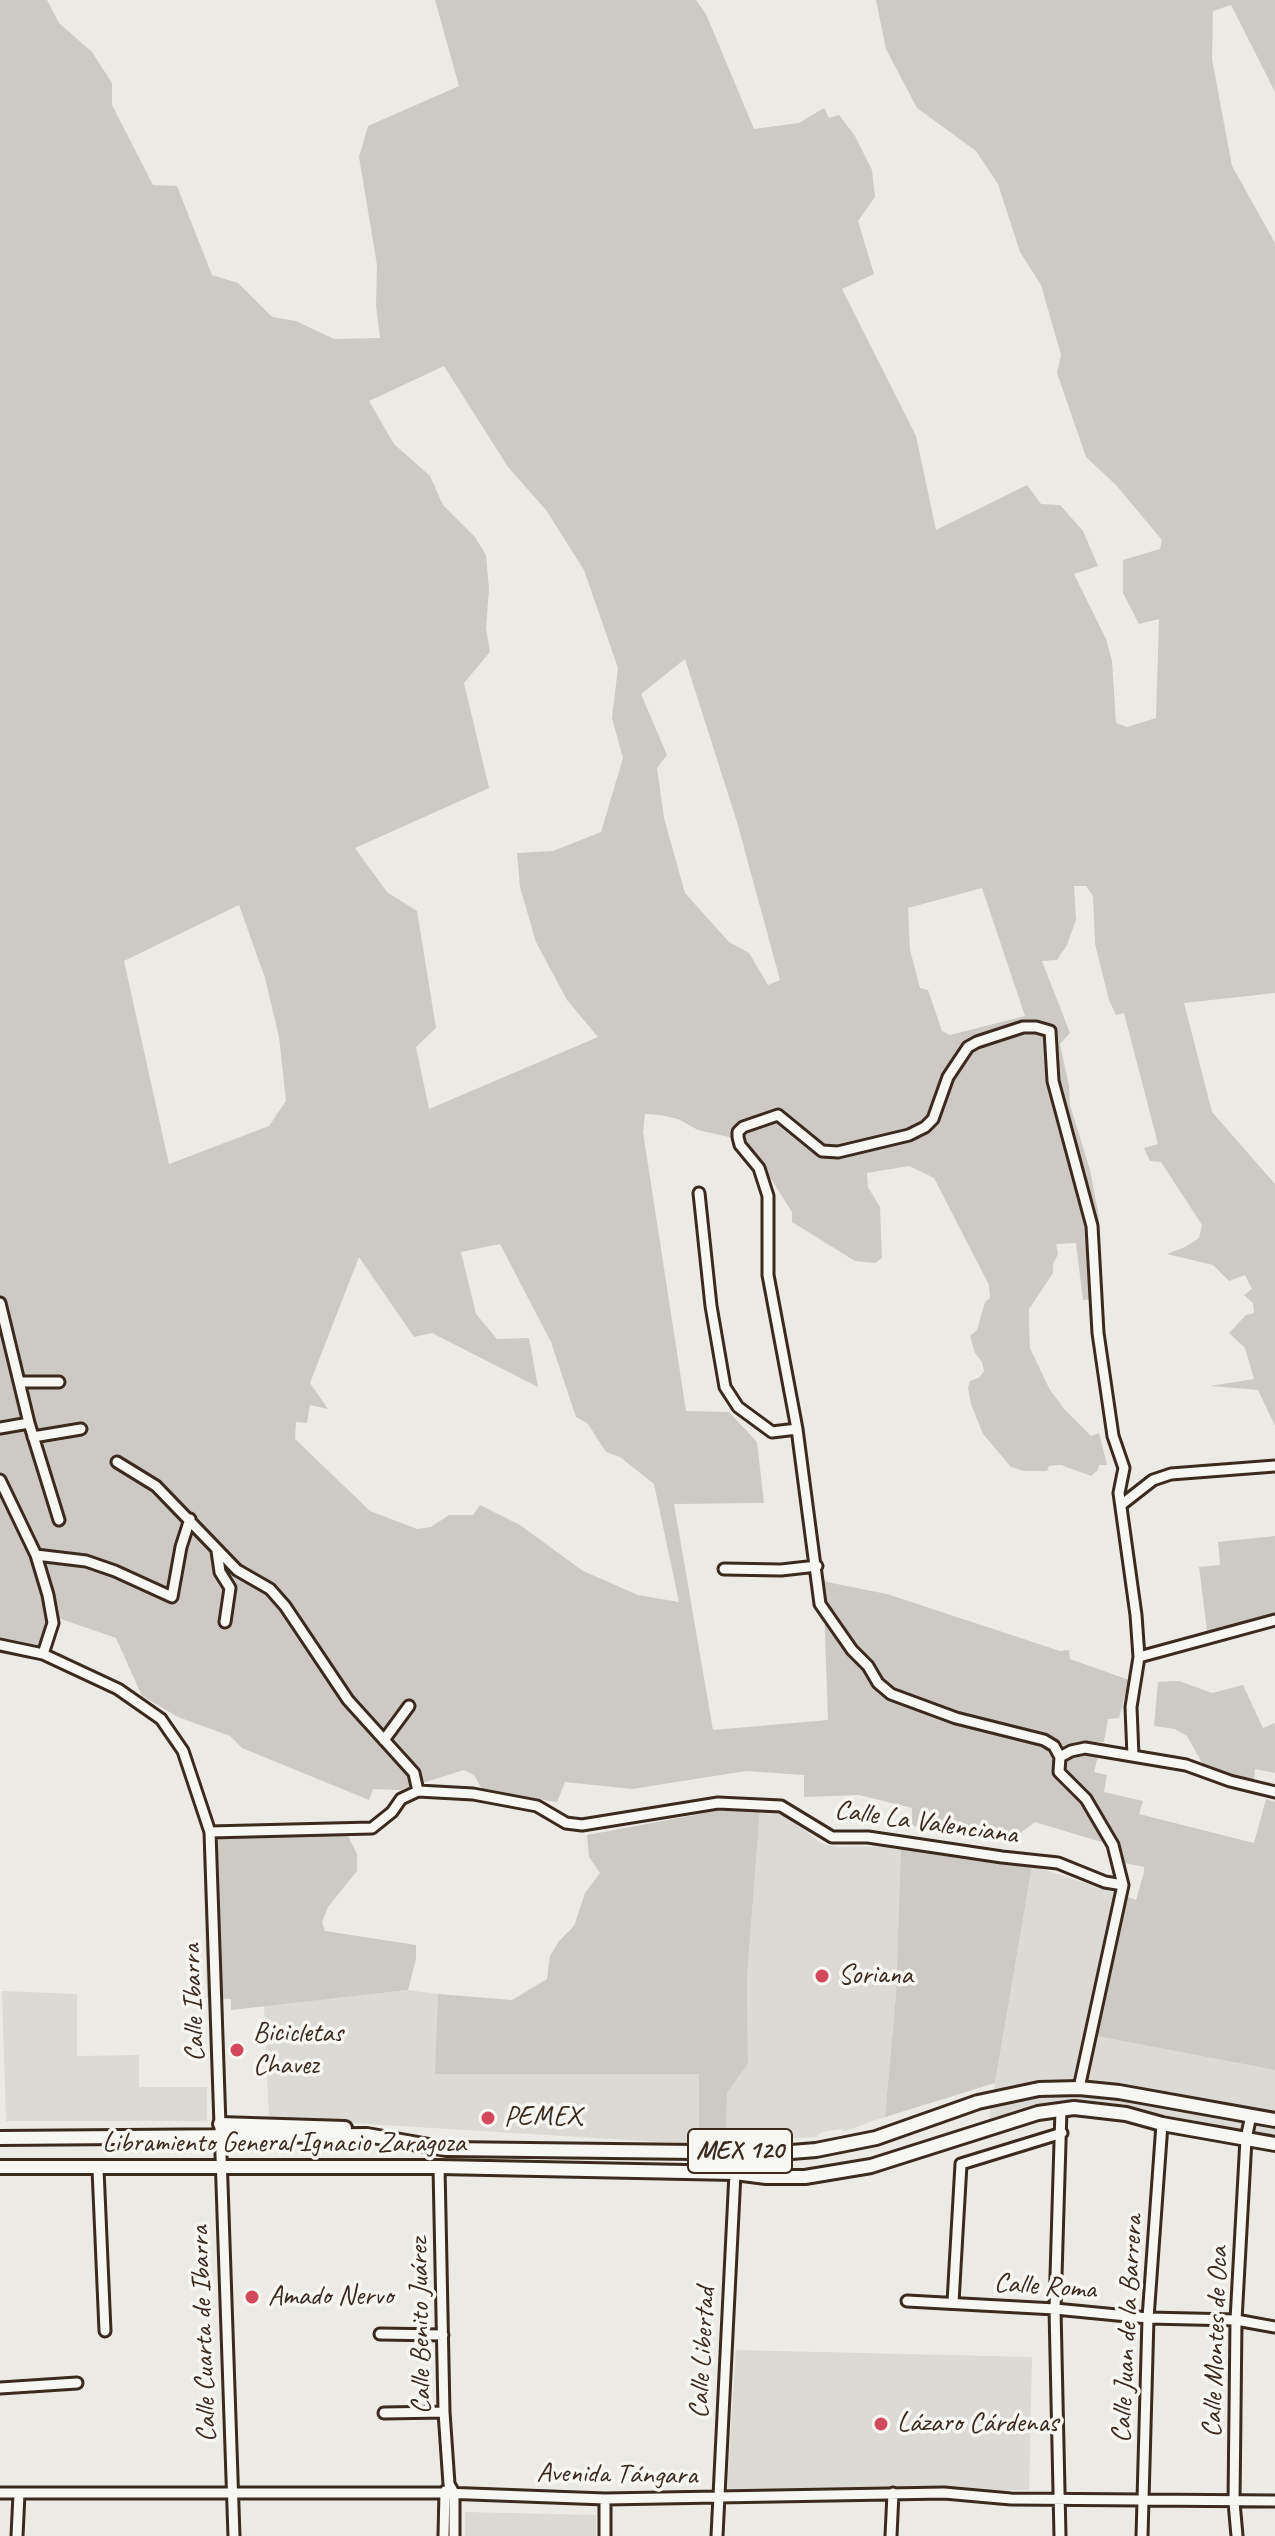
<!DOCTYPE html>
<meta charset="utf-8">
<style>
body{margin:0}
canvas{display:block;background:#ebeae5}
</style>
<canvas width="1275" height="2536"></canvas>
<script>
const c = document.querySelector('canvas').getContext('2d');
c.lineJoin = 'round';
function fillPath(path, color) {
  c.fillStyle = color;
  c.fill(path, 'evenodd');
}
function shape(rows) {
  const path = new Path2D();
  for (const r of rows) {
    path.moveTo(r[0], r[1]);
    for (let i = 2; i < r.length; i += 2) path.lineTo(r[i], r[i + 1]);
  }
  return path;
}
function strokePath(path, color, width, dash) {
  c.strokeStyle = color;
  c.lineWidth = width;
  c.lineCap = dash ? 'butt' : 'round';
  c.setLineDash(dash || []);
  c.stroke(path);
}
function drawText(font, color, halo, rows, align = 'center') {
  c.font = font + ' Caveat,sans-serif';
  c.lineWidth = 7;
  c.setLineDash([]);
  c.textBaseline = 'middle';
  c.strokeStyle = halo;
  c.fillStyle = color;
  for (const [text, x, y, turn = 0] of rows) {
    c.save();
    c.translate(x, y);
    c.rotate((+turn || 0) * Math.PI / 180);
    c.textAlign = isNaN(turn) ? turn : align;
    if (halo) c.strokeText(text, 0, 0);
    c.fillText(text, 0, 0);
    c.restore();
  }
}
fillPath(shape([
 [760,1809,781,1809,820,1843,836,1847,901,1846,896,1995,885,2117,845,2131,840,2129,822,2132,816,2137,727,2141,726,2146,269,2118,264,2006,408,1990,438,1994,436,2074,700,2074,699,2134,726,2134,727,2093,748,2064,747,1977],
 [1032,1866,1120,1894,1086,2034,1275,2070,1275,2136,1114,2106,1074,2102,1034,2107,989,2119],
 [2,1991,77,1994,77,2056,139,2055,139,2087,207,2087,207,2121,6,2121],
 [736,2350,1032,2357,1029,2490,727,2492],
 [465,2512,596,2515,596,2536,465,2536]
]), '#dcdad4');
fillPath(shape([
 [0,0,47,0,59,23,92,52,112,83,112,105,153,185,177,186,212,275,238,283,272,317,296,321,334,339,380,338,376,306,377,265,359,157,368,126,459,86,435,0,696,0,706,14,754,129,799,123,824,108,829,118,839,115,855,136,872,170,875,197,858,221,874,274,842,289,916,436,936,530,1027,485,1041,504,1060,505,1083,531,1098,566,1074,574,1106,639,1112,661,1116,723,1127,727,1156,718,1159,619,1139,624,1123,593,1123,560,1160,549,1162,540,1116,485,1086,457,1057,373,1061,355,1041,285,1020,252,998,184,976,151,917,108,886,49,876,0,1275,0,1275,92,1231,5,1213,11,1212,59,1232,166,1275,243,1275,993,1184,1003,1212,1112,1275,1184,1275,1426,1258,1390,1210,1386,1254,1379,1245,1348,1229,1333,1246,1315,1254,1313,1253,1303,1244,1295,1252,1289,1245,1275,1229,1281,1213,1265,1167,1254,1185,1247,1199,1238,1202,1225,1161,1162,1150,1161,1144,1148,1158,1144,1124,1013,1116,1015,1109,1000,1095,944,1093,896,1086,886,1074,886,1076,920,1067,945,1057,960,1042,961,1070,1033,1060,1044,1069,1086,1070,1105,1090,1170,1099,1217,1099,1274,1103,1298,1083,1300,1076,1243,1056,1244,1058,1254,1053,1264,1053,1273,1029,1309,1029,1324,1030,1348,1050,1390,1065,1410,1091,1436,1099,1433,1107,1465,1099,1465,1098,1470,1091,1476,1061,1465,1049,1466,1047,1471,1024,1471,1011,1467,983,1434,971,1404,968,1388,970,1381,980,1377,984,1371,982,1362,975,1353,970,1336,977,1330,985,1302,990,1298,989,1285,934,1178,909,1166,867,1173,868,1187,880,1207,882,1258,875,1263,855,1261,792,1222,792,1212,762,1165,742,1140,698,1130,678,1119,660,1115,645,1114,643,1132,686,1411,729,1412,757,1442,764,1503,674,1504,713,1730,828,1720,823,1578,827,1582,887,1594,1060,1651,1069,1650,1070,1659,1129,1680,1119,1718,1108,1719,1104,1742,1092,1742,1091,1753,1098,1756,1094,1772,1107,1775,1104,1792,1143,1801,1139,1814,1254,1843,1266,1799,1275,1802,1275,2070,1086,2034,1120,1894,1136,1900,1144,1872,1144,1867,1115,1861,1108,1844,1035,1822,1019,1834,1004,1836,912,1826,912,1808,859,1795,804,1797,804,1775,746,1771,632,1789,565,1782,557,1802,483,1791,474,1775,464,1770,400,1790,373,1789,369,1800,242,1748,230,1736,178,1717,142,1696,116,1638,58,1618,28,1659,9,1652,0,1653],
 [444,366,508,467,546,510,584,570,618,668,612,718,623,758,601,832,553,851,517,853,520,887,536,942,567,1000,598,1037,429,1109,416,1047,436,1028,417,911,387,892,355,848,489,788,464,683,490,652,486,628,489,589,486,555,475,537,443,505,430,476,394,444,369,401],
 [685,659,737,822,780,980,768,985,749,953,729,942,685,893,664,818,657,768,667,755,641,694],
 [982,888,1025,1016,950,1035,942,1031,928,990,920,988,910,950,908,908],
 [239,905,265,978,279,1037,286,1101,269,1126,169,1164,124,961],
 [500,1244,551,1342,576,1417,588,1424,606,1452,620,1457,654,1484,679,1602,638,1595,583,1571,520,1525,480,1505,473,1515,449,1515,431,1527,417,1529,370,1511,295,1439,296,1422,307,1423,310,1405,328,1409,310,1383,359,1257,414,1337,432,1333,538,1387,529,1338,497,1339,476,1314,461,1252],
 [1275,1536,1275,1621,1208,1638,1199,1567,1220,1565,1218,1542],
 [1179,1681,1212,1693,1243,1685,1263,1728,1275,1723,1275,1773,1255,1769,1254,1780,1205,1768,1187,1736,1175,1729,1154,1726,1158,1682],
 [727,1809,760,1809,747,1977,748,2064,727,2093,726,2134,699,2135,699,2074,435,2074,438,1994,512,2000,547,1979,550,1956,559,1941,574,1926,585,1893,600,1873,589,1857,587,1835],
 [344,1828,357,1854,357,1871,328,1907,322,1922,325,1931,416,1945,416,1959,408,1990,231,2010,231,1999,207,1998,203,1844,210,1832],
 [901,1846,1032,1866,995,2083,885,2117,896,1995]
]), '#cdcac4');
const minor = shape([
 [699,1193,711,1306,725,1387,738,1407,772,1432,797,1429],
 [0,1303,29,1423,59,1520],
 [19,1382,59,1382],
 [0,1428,29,1423],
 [33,1437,81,1429],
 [117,1462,156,1486,237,1570,270,1589,285,1606,348,1700,414,1773,418,1791],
 [0,1480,36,1555,48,1595,53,1623,43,1654],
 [1121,1505,1153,1480,1171,1474,1275,1466],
 [217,1551,220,1572,230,1588,225,1622],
 [36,1555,86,1561,115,1571,172,1597,181,1547,190,1519],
 [724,1569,781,1570,817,1566],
 [0,1645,43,1654,118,1689,161,1719,183,1751,210,1832,234,2536],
 [1139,1657,1275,1620],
 [384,1740,409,1706],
 [1060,1757,1054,1746,1044,1740,956,1718,891,1694,878,1683,868,1666,852,1650,820,1604,797,1429,768,1275,768,1196,759,1168,740,1145,738,1137,738,1132,743,1127,778,1115,822,1151,838,1152,909,1135,925,1127,933,1119,948,1077,968,1047,977,1042,1023,1027,1036,1027,1050,1031,1053,1081,1092,1226,1098,1333,1113,1436,1124,1468,1119,1493,1136,1615,1139,1657,1131,1707,1133,1756],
 [210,1832,372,1828,392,1812,401,1799,418,1791,473,1794,537,1806,566,1823,582,1825,718,1803,781,1806,832,1837,868,1837,1002,1857,1058,1863,1105,1882,1123,1885],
 [1079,2088,1123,1885,1113,1845,1086,1799,1059,1772,1060,1757,1071,1751,1085,1748,1186,1765,1230,1781,1275,1792],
 [439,2167,444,2412,449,2484,454,2493,454,2536],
 [98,2169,105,2331],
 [907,2301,1055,2309,1148,2318,1236,2320,1275,2327],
 [953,2302,961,2164,1062,2133],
 [380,2334,443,2335],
 [0,2388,77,2383],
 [384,2413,444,2412],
 [0,2493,444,2493,605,2499,944,2493,1011,2499,1275,2501],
 [17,2536,19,2494],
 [444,2536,445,2491],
 [605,2536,605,2499],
 [717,2536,735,2173],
 [891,2536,893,2493],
 [1060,2536,1055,2309,1061,2109],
 [1142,2536,1148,2318,1162,2124],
 [1237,2536,1234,2502,1236,2320,1246,2139,1251,2115]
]);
const major = shape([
 [220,2124,345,2128],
 [0,2138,367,2135,446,2149,779,2153,816,2150,876,2138,978,2102,1039,2089,1079,2088,1119,2092,1275,2120],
 [0,2167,439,2167,735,2173,766,2177,805,2177,871,2166,1038,2113,1074,2108,1126,2114,1162,2124,1275,2144]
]);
strokePath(minor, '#3b2a1e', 15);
strokePath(major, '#3b2a1e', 18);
strokePath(minor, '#f6f6f2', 9);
strokePath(major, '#f6f6f2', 12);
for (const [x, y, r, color] of [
 [822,1976,8,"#d1495b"],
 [237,2050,8,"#d1495b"],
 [488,2118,8,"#d1495b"],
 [252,2297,8,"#d1495b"],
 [881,2424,8,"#d1495b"]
]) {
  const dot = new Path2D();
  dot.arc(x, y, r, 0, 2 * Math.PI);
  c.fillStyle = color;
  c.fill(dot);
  strokePath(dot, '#f6f6f2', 3);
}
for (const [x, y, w] of [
 [740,2151,104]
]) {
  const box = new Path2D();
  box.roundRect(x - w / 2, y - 22, w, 44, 6);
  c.fillStyle = '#f6f6f2';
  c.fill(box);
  strokePath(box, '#3b2a1e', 2);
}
drawText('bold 26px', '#3b2a1e', null, [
 ["MEX 120",740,2151]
]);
drawText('28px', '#3b2a1e', '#f6f6f2', [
 ["Calle La Valenciana",926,1823,8],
 ["Calle Ibarra",194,2003,-92],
 ["Libramiento General Ignacio Zaragoza",284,2144],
 ["Calle Roma",1045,2287,4],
 ["Calle Benito Juárez",421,2326,-91],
 ["Calle Juan de la Barrera",1128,2329,-87],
 ["Calle Cuarta de Ibarra",204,2334,-92],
 ["Calle Montes de Oca",1216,2342,-88],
 ["Calle Libertad",703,2353,-87],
 ["Avenida Tángara",617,2475,1]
]);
drawText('28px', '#3b2a1e', '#f6f6f2', [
 ["Soriana",838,1976],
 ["Bicicletas",253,2034],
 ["Chavez",253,2066],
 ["PEMEX",504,2118],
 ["Amado Nervo",268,2297],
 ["Lázaro Cárdenas",897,2424]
], 'left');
</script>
